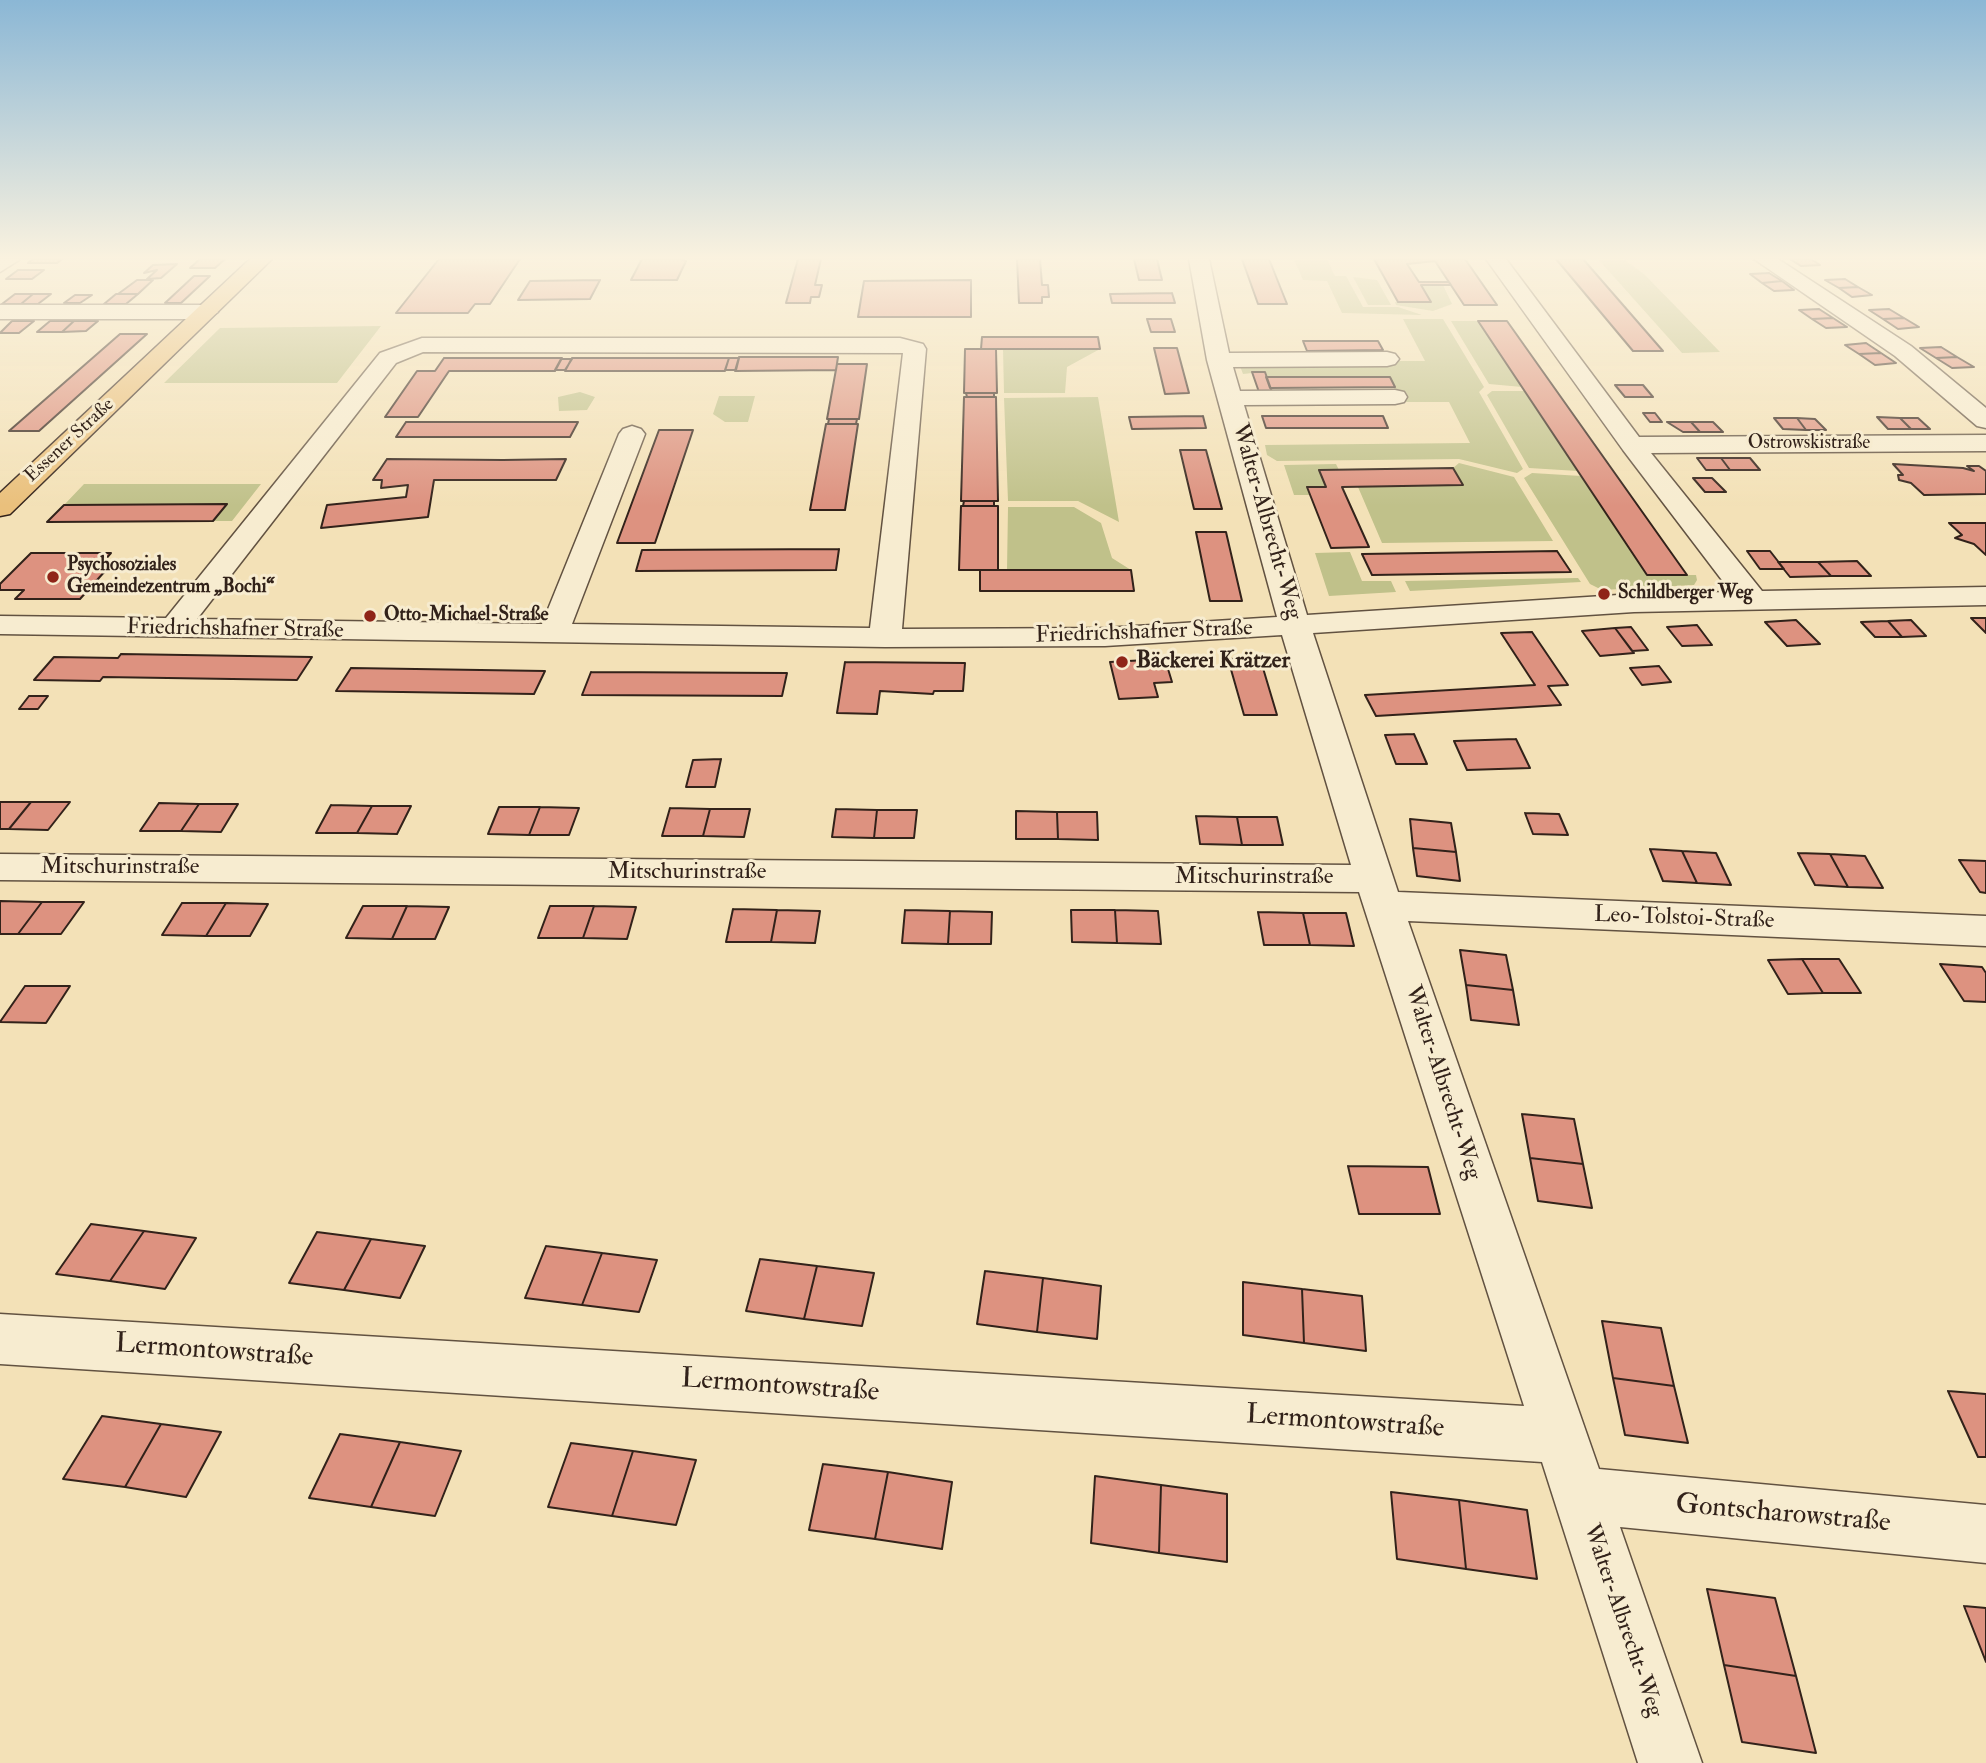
<!DOCTYPE html>
<meta charset="utf-8">
<style>
body{margin:0}
canvas{display:block;background:#f3e1b7}
</style>
<canvas width="1986" height="1763"></canvas>
<script>
const c = document.querySelector('canvas').getContext('2d');
c.lineJoin = 'round';
function fillPath(path, color) {
  c.fillStyle = color;
  c.fill(path, 'evenodd');
}
function shape(rows) {
  const path = new Path2D();
  for (const r of rows) {
    path.moveTo(r[0], r[1]);
    for (let i = 2; i < r.length; i += 2) path.lineTo(r[i], r[i + 1]);
  }
  return path;
}
function strokePath(path, color, width, dash) {
  c.strokeStyle = color;
  c.lineWidth = width;
  c.lineCap = dash ? 'butt' : 'round';
  c.setLineDash(dash || []);
  c.stroke(path);
}
function drawText(font, color, halo, rows, align = 'center') {
  c.font = font + ' "IM FELL Double Pica",serif';
  c.lineWidth = 6;
  c.setLineDash([]);
  c.textBaseline = 'middle';
  c.strokeStyle = halo;
  c.fillStyle = color;
  for (const [text, x, y, turn = 0] of rows) {
    c.save();
    c.translate(x, y);
    c.rotate((+turn || 0) * Math.PI / 180);
    c.textAlign = isNaN(turn) ? turn : align;
    if (halo) c.strokeText(text, 0, 0);
    c.fillText(text, 0, 0);
    c.restore();
  }
}
fillPath(shape([
 [1294,259,1327,259,1335,276,1346,276,1363,307,1398,307,1422,315,1342,313,1327,281,1303,280],
 [1598,259,1623,259,1644,274,1720,352,1682,353],
 [1353,277,1377,280,1391,305,1368,305],
 [1421,285,1443,285,1452,304,1433,311,1396,305,1395,302,1430,302],
 [1403,319,1443,319,1484,387,1479,392,1523,469,1517,473,1459,459,1277,461,1267,455,1265,445,1470,443,1449,402,1399,402,1390,377,1266,377,1252,373,1243,374,1238,361,1425,361],
 [1451,321,1478,321,1522,387,1489,384],
 [381,326,337,383,164,383,220,328],
 [1003,349,1100,349,1067,367,1065,393,1004,393],
 [1492,391,1525,391,1578,471,1529,468,1487,395],
 [580,392,595,397,587,410,559,411,558,397],
 [719,396,755,396,748,422,725,422,713,414],
 [1098,397,1119,522,1078,501,1008,501,1004,398],
 [1459,463,1514,477,1553,541,1382,543,1358,487,1462,484,1453,468],
 [1336,464,1339,470,1319,470,1326,487,1307,487,1310,495,1294,495,1284,465],
 [1532,473,1581,476,1647,575,1696,575,1697,580,1694,585,1602,590,1590,584,1524,478],
 [84,484,261,484,232,521,213,521,225,504,64,505],
 [1008,507,1074,507,1101,523,1112,558,1131,570,1007,570],
 [1350,552,1362,581,1391,581,1396,592,1329,596,1315,553],
 [1578,578,1581,582,1410,591,1405,581]
]), '#c0c18a');
const building = shape([
 [33,259,62,259,57,263,28,263,33,259],
 [200,259,225,259,215,268,190,268,200,259],
 [439,259,520,259,490,304,475,304,468,313,396,313,439,259],
 [642,259,681,259,686,261,677,280,631,280,642,259],
 [798,259,821,259,815,285,822,285,819,297,811,297,810,303,786,303,798,259],
 [1017,259,1040,259,1042,285,1048,285,1049,297,1042,297,1042,303,1019,303,1017,259],
 [1134,259,1157,259,1162,280,1139,280,1134,259],
 [1242,259,1269,259,1287,304,1258,304,1242,259],
 [1374,259,1465,259,1497,305,1464,305,1435,261,1407,264,1419,282,1449,282,1451,285,1421,285,1431,302,1398,302,1374,259],
 [1556,259,1583,259,1663,351,1633,351,1556,259],
 [1790,259,1811,259,1820,265,1801,266,1790,259],
 [177,264,161,278,147,279,157,270,144,273,153,265,177,264],
 [18,270,44,270,32,279,6,279,18,270],
 [1769,273,1782,281,1762,283,1750,274,1769,273],
 [194,276,210,276,181,303,165,303,194,276],
 [1845,279,1858,287,1839,288,1825,280,1845,279],
 [137,280,153,280,138,294,118,294,137,280],
 [600,280,590,299,518,300,530,281,600,280],
 [971,280,971,317,858,317,864,281,971,280],
 [1782,281,1794,290,1774,291,1762,283,1782,281],
 [1858,287,1872,295,1852,297,1839,288,1858,287],
 [1172,293,1175,303,1112,303,1110,294,1172,293],
 [15,294,33,294,21,304,2,304,15,294],
 [33,294,51,294,38,304,21,304,33,294],
 [116,294,138,294,126,304,104,304,116,294],
 [75,295,92,295,80,303,64,303,75,295],
 [1819,309,1833,318,1812,319,1799,310,1819,309],
 [1889,309,1904,318,1883,319,1869,310,1889,309],
 [1833,318,1847,327,1826,328,1812,319,1833,318],
 [1904,318,1919,327,1898,329,1883,319,1904,318],
 [1147,319,1171,319,1175,332,1151,332,1147,319],
 [12,321,34,321,19,333,0,333,12,321],
 [50,321,74,321,62,332,37,332,50,321],
 [74,321,98,321,86,331,62,332,74,321],
 [1478,321,1507,321,1687,575,1647,575,1478,321],
 [120,334,147,334,39,431,9,431,120,334],
 [982,337,1098,337,1100,349,981,349,982,337],
 [1303,341,1378,341,1383,350,1307,351,1303,341],
 [1866,343,1881,353,1859,354,1845,345,1866,343],
 [1941,347,1957,357,1936,358,1920,348,1941,347],
 [1154,348,1177,348,1189,393,1165,394,1154,348],
 [965,349,996,349,997,393,964,393,965,349],
 [1881,353,1896,363,1875,365,1859,354,1881,353],
 [739,357,838,357,836,370,735,371,739,357],
 [1957,357,1974,367,1952,368,1936,358,1957,357],
 [444,358,562,358,555,371,449,371,418,417,385,417,417,371,435,371,444,358],
 [572,358,729,358,725,371,565,371,572,358],
 [729,358,739,358,736,370,725,370,729,358],
 [561,359,572,359,565,370,555,370,561,359],
 [837,364,867,364,859,419,827,419,837,364],
 [1252,372,1265,372,1273,395,1260,395,1252,372],
 [1266,377,1390,377,1395,387,1270,388,1266,377],
 [1615,385,1643,385,1653,397,1625,397,1615,385],
 [966,393,994,393,994,397,967,397,966,393],
 [964,397,996,397,998,501,961,501,964,397],
 [1643,413,1655,413,1662,422,1650,422,1643,413],
 [1203,416,1206,428,1132,429,1129,417,1203,416],
 [1262,416,1383,416,1388,428,1266,428,1262,416],
 [1877,417,1900,418,1911,429,1888,429,1877,417],
 [1774,418,1797,418,1806,430,1783,429,1774,418],
 [1797,418,1815,419,1826,430,1806,430,1797,418],
 [1900,418,1918,418,1930,429,1911,429,1900,418],
 [829,419,857,419,856,424,828,424,829,419],
 [406,422,578,422,570,437,396,437,406,422],
 [1667,422,1691,422,1700,432,1683,432,1667,422],
 [1691,422,1713,422,1723,432,1700,432,1691,422],
 [826,424,858,424,845,510,810,510,826,424],
 [659,430,693,430,655,543,617,543,659,430],
 [1180,450,1206,450,1222,509,1194,509,1180,450],
 [1697,458,1721,458,1730,470,1706,470,1697,458],
 [1721,458,1750,458,1760,470,1730,470,1721,458],
 [387,459,503,460,566,459,556,480,434,480,428,517,321,528,327,505,406,497,408,485,381,488,382,480,373,480,387,459],
 [1893,464,1963,468,1974,471,1967,466,1979,466,1986,471,1986,494,1924,495,1911,483,1899,480,1898,475,1903,475,1893,464],
 [1453,468,1463,485,1342,487,1369,547,1331,548,1307,487,1326,487,1319,470,1453,468],
 [1693,478,1712,478,1726,492,1705,492,1693,478],
 [964,501,994,501,994,506,963,506,964,501],
 [227,504,213,521,47,522,64,505,227,504],
 [961,506,998,506,998,570,959,570,961,506],
 [1949,523,1986,523,1986,555,1974,544,1955,538,1962,535,1949,523],
 [1196,532,1226,532,1242,601,1210,601,1196,532],
 [839,549,836,570,636,571,642,550,839,549],
 [1557,551,1571,572,1372,575,1362,554,1557,551],
 [1747,551,1770,551,1784,569,1760,569,1747,551],
 [31,553,111,553,96,570,106,570,80,599,15,599,24,590,0,590,0,584,31,553],
 [1857,561,1871,576,1831,576,1818,562,1857,561],
 [1778,562,1818,562,1831,576,1790,577,1778,562],
 [980,570,1131,570,1134,591,980,591,980,570],
 [1971,618,1986,618,1986,633,1971,618],
 [1796,620,1820,644,1787,646,1765,622,1796,620],
 [1911,620,1926,636,1902,637,1888,621,1911,620],
 [1888,621,1902,637,1875,637,1861,622,1888,621],
 [1697,625,1712,645,1682,646,1667,627,1697,625],
 [1631,627,1648,650,1632,651,1615,628,1631,627],
 [1615,628,1634,653,1600,656,1582,631,1615,628],
 [1532,632,1568,685,1548,686,1561,705,1376,716,1365,695,1535,685,1501,633,1532,632],
 [121,654,312,657,297,680,103,677,100,681,34,680,54,657,118,658,121,654],
 [1260,658,1277,715,1244,715,1228,659,1260,658],
 [1165,659,1172,682,1154,683,1158,697,1119,699,1110,662,1165,659],
 [845,662,965,663,963,691,934,691,933,694,880,691,877,714,837,713,845,662],
 [1659,666,1671,682,1642,685,1630,668,1659,666],
 [351,668,545,671,534,694,336,691,351,668],
 [591,672,787,673,782,696,582,695,591,672],
 [29,696,48,696,38,709,19,709,29,696],
 [1414,734,1427,764,1396,764,1385,735,1414,734],
 [1516,739,1530,768,1467,770,1454,741,1516,739],
 [721,759,715,787,686,787,693,760,721,759],
 [0,802,31,802,9,829,0,829,0,802],
 [31,802,70,802,48,830,9,829,31,802],
 [159,803,199,804,181,831,140,831,159,803],
 [199,804,238,804,221,832,181,831,199,804],
 [331,805,372,806,357,833,316,833,331,805],
 [372,806,411,806,397,834,357,833,372,806],
 [499,807,540,807,529,835,488,834,499,807],
 [540,807,579,808,569,835,529,835,540,807],
 [670,808,710,809,703,836,662,836,670,808],
 [710,809,750,809,744,837,703,836,710,809],
 [836,809,877,810,874,838,832,837,836,809],
 [877,810,917,810,914,838,874,838,877,810],
 [1016,811,1057,812,1058,839,1016,839,1016,811],
 [1057,812,1097,812,1098,840,1058,839,1057,812],
 [1525,813,1559,814,1568,835,1533,834,1525,813],
 [1196,816,1237,817,1242,845,1200,844,1196,816],
 [1237,817,1277,817,1283,845,1242,845,1237,817],
 [1410,819,1451,823,1456,852,1413,848,1410,819],
 [1413,848,1456,852,1460,881,1417,876,1413,848],
 [1650,849,1682,851,1697,883,1663,881,1650,849],
 [1682,851,1716,853,1731,885,1697,883,1682,851],
 [1798,853,1830,854,1848,887,1815,885,1798,853],
 [1830,854,1865,856,1883,888,1848,887,1830,854],
 [1959,860,1986,861,1986,893,1980,892,1959,860],
 [0,901,42,902,18,934,0,934,0,901],
 [42,902,84,902,61,934,18,934,42,902],
 [182,903,226,903,206,936,162,935,182,903],
 [226,903,268,904,250,936,206,936,226,903],
 [363,906,407,906,392,939,346,938,363,906],
 [407,906,449,907,435,939,392,939,407,906],
 [550,906,594,906,583,938,538,938,550,906],
 [594,906,636,907,627,939,583,938,594,906],
 [733,909,777,910,771,942,726,942,733,909],
 [777,910,820,911,815,943,771,942,777,910],
 [905,910,950,911,948,944,902,943,905,910],
 [1071,910,1115,910,1117,943,1072,942,1071,910],
 [1115,910,1158,911,1161,944,1117,943,1115,910],
 [950,911,992,912,991,944,948,944,950,911],
 [1258,912,1303,913,1310,945,1264,945,1258,912],
 [1303,913,1346,913,1354,946,1310,945,1303,913],
 [1460,950,1506,955,1513,990,1466,985,1460,950],
 [1802,959,1823,993,1788,994,1768,960,1802,959],
 [1802,959,1839,959,1861,993,1823,993,1802,959],
 [1940,964,1982,967,1986,973,1986,1002,1964,1001,1940,964],
 [1466,985,1513,990,1519,1025,1471,1020,1466,985],
 [25,986,70,986,46,1023,0,1022,25,986],
 [1522,1114,1574,1119,1583,1164,1530,1158,1522,1114],
 [1530,1158,1583,1164,1592,1208,1538,1201,1530,1158],
 [1348,1166,1428,1167,1440,1214,1359,1214,1348,1166],
 [91,1224,144,1231,110,1281,56,1274,91,1224],
 [144,1231,196,1238,165,1289,110,1281,144,1231],
 [317,1232,371,1239,344,1290,289,1283,317,1232],
 [371,1239,425,1246,400,1298,344,1290,371,1239],
 [546,1246,602,1253,582,1305,525,1298,546,1246],
 [602,1253,657,1260,639,1312,582,1305,602,1253],
 [760,1259,817,1266,804,1319,746,1311,760,1259],
 [817,1266,874,1273,862,1326,804,1319,817,1266],
 [985,1271,1043,1278,1037,1332,977,1324,985,1271],
 [1043,1278,1101,1286,1097,1339,1037,1332,1043,1278],
 [1243,1282,1302,1289,1304,1343,1243,1335,1243,1282],
 [1302,1289,1362,1296,1366,1351,1304,1343,1302,1289],
 [1602,1321,1661,1328,1674,1386,1613,1378,1602,1321],
 [1613,1378,1674,1386,1688,1443,1625,1435,1613,1378],
 [1948,1391,1986,1394,1986,1457,1978,1457,1948,1391],
 [102,1416,161,1424,125,1487,63,1479,102,1416],
 [161,1424,221,1432,186,1497,125,1487,161,1424],
 [340,1434,400,1442,371,1507,309,1498,340,1434],
 [400,1442,461,1451,435,1516,371,1507,400,1442],
 [571,1443,633,1451,612,1516,548,1507,571,1443],
 [633,1451,696,1460,676,1525,612,1516,633,1451],
 [823,1464,888,1472,875,1539,809,1530,823,1464],
 [888,1472,952,1482,942,1549,875,1539,888,1472],
 [1095,1476,1161,1485,1159,1553,1091,1543,1095,1476],
 [1161,1485,1227,1494,1227,1562,1159,1553,1161,1485],
 [1391,1492,1459,1500,1466,1569,1397,1559,1391,1492],
 [1459,1500,1527,1510,1537,1579,1466,1569,1459,1500],
 [1707,1589,1775,1598,1796,1676,1724,1665,1707,1589],
 [1964,1606,1986,1608,1986,1662,1964,1606],
 [1724,1665,1796,1676,1816,1753,1742,1742,1724,1665]
]);
fillPath(building, '#dd9280');
strokePath(building, '#32221a', 2);
const minor = shape([
 [0,259,19,259,19,260,0,272,0,259],
 [1189,259,1209,259,1229,353,1387,352,1395,354,1399,359,1395,364,1387,366,1233,367,1240,391,1395,390,1404,392,1407,397,1404,402,1395,404,1244,405,1307,615,1634,594,1731,592,1623,450,1486,259,1506,259,1639,437,1986,435,1986,451,1651,453,1762,591,1986,587,1986,605,1634,612,1313,633,1398,892,1986,916,1986,946,1408,921,1599,1469,1986,1505,1986,1563,1620,1527,1702,1763,1638,1763,1542,1462,0,1364,0,1314,1524,1406,1359,892,0,880,0,854,1351,865,1282,635,1105,646,885,647,0,634,0,616,166,618,380,353,422,338,900,338,923,344,926,349,902,629,1105,628,1277,617,1207,360,1189,259],
 [423,352,903,353,870,628,572,624,645,434,641,429,632,426,623,429,619,434,542,624,197,619,396,363,423,352],
 [1754,259,1778,259,1911,346,1986,408,1986,428,1977,426,1895,356,1754,259],
 [0,305,207,305,218,312,207,319,0,319,0,305]
]);
const major = shape([
 [250,259,272,259,10,514,0,516,0,493,250,259]
]);
strokePath(minor, '#625241', 3);
strokePath(major, '#32221a', 3);
fillPath(minor, '#f7ecd0');
fillPath(major, '#eac07c');
const sky = c.createLinearGradient(0, 0, 0, 506);
sky.addColorStop(0, '#8bb7d5');
sky.addColorStop(0.51, '#faf2df');
sky.addColorStop(1, '#faf2df00');
c.fillStyle = sky;
c.fillRect(0, 0, 1986, 506);
for (const [x, y, r, color] of [
 [53,577,7,"#8f2418"],
 [1604,594,7,"#8f2418"],
 [370,616,7,"#8f2418"],
 [1122,662,7,"#8f2418"]
]) {
  const dot = new Path2D();
  dot.arc(x, y, r, 0, 2 * Math.PI);
  c.fillStyle = color;
  c.fill(dot);
  strokePath(dot, '#f7ecd0', 2.5);
}
drawText('19px', '#32221a', '#f7ecd0', [
 ["Essener Straße",70,441,-43],
 ["Ostrowskistraße",1809,444]
]);
drawText('bold 19px', '#32221a', '#f7ecd0', [
 ["Psychosoziales",67,566],
 ["Gemeindezentrum „Bochi“",67,588],
 ["Schildberger Weg",1618,594],
 ["Otto-Michael-Straße",384,616]
], 'left');
drawText('23px', '#32221a', '#f7ecd0', [
 ["Walter-Albrecht-Weg",1266,522,74],
 ["Friedrichshafner Straße",235,630,1],
 ["Friedrichshafner Straße",1144,633,-2],
 ["Mitschurinstraße",120,868],
 ["Mitschurinstraße",687,873],
 ["Mitschurinstraße",1254,878],
 ["Leo-Tolstoi-Straße",1684,919,2],
 ["Walter-Albrecht-Weg",1442,1083,72],
 ["Walter-Albrecht-Weg",1622,1621,71]
]);
drawText('bold 23px', '#32221a', '#f7ecd0', [
 ["Bäckerei Krätzer",1136,662]
], 'left');
drawText('28px', '#32221a', '#f7ecd0', [
 ["Lermontowstraße",214,1352,4],
 ["Lermontowstraße",780,1387,4],
 ["Lermontowstraße",1345,1423,4],
 ["Gontscharowstraße",1783,1515,5]
]);
</script>
